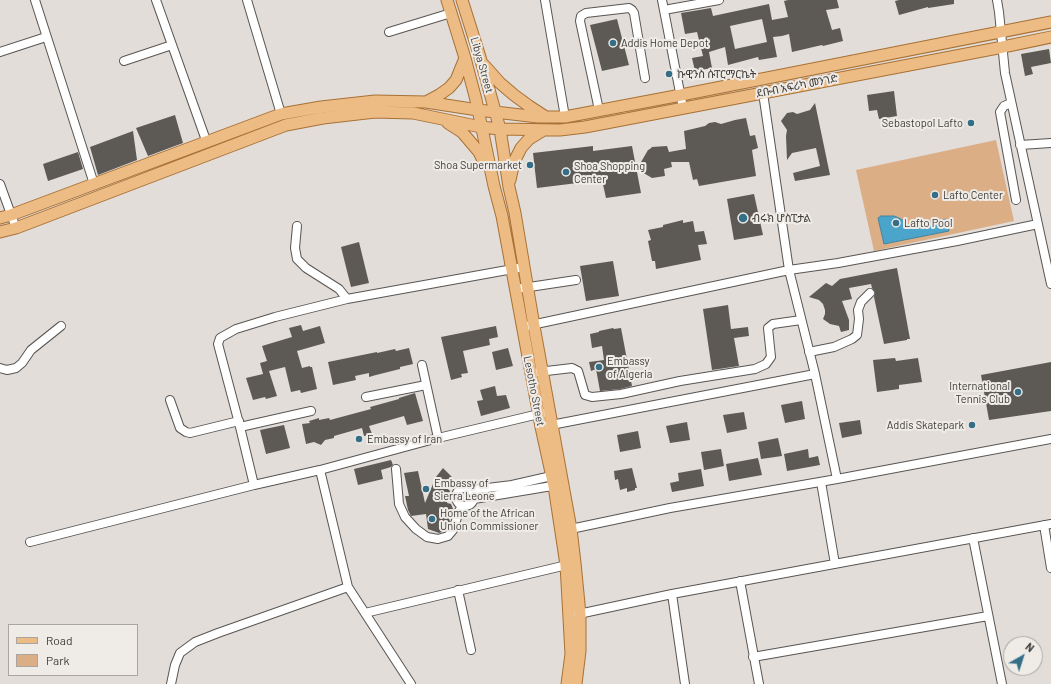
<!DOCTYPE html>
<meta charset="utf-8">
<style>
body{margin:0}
#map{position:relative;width:1051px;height:684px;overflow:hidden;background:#e2ddd9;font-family:Barlow,sans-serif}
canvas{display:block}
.legend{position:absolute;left:8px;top:624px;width:130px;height:52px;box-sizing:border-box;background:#efebe7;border:1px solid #a8a5a2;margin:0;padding:5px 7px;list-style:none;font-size:12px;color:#3e3c3a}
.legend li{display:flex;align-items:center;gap:8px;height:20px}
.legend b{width:20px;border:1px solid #a8a5a2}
.north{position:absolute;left:1003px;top:636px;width:40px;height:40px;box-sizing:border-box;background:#efebe7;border:1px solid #a8a5a2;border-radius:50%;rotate:39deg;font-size:11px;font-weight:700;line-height:16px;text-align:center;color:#3e3c3a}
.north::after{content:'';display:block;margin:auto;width:14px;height:18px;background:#346e87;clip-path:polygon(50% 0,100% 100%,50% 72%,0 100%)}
</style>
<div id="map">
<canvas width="1051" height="684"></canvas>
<ul class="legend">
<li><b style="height:5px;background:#edbb84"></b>Road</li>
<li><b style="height:11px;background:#dbae86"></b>Park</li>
</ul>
<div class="north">N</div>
</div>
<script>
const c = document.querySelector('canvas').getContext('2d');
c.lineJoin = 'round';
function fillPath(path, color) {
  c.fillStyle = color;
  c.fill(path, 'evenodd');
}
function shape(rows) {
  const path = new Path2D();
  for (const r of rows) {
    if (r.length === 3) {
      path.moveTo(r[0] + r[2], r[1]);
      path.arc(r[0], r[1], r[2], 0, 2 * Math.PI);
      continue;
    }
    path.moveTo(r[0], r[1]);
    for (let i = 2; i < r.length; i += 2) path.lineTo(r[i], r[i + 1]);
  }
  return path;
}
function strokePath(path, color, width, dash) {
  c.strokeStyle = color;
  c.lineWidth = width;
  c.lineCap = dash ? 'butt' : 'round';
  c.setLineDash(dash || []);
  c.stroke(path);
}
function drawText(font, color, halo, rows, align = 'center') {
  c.font = font + ' Barlow,"Noto Sans Ethiopic",sans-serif';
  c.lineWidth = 4;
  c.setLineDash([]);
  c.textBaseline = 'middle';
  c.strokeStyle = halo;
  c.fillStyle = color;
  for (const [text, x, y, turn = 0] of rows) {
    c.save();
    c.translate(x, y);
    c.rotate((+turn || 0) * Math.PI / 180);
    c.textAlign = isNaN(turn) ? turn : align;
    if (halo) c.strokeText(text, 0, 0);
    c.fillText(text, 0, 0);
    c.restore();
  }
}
fillPath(shape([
 [996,140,1014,221,874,251,856,170]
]), '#dbae86');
const water = shape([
 [881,216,894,216,899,218,906,222,909,226,947,219,949,231,884,244,878,218,881,216]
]);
fillPath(water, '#4ba4ca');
strokePath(water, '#47859f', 1);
fillPath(shape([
 [788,0,837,0,839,8,826,10,832,30,840,28,843,41,823,46,822,45,792,52,789,34,782,36,773,37,777,57,759,60,758,57,728,65,725,47,709,52,712,68,695,71,692,58,703,56,697,32,685,34,681,13,711,8,713,16,769,4,772,20,788,17,784,1],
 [762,19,767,42,735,49,730,26],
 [899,0,954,0,954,4,928,8,928,7,899,15,895,1],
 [617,19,629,65,602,71,590,25],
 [1049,49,1051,63,1031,67,1033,74,1025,76,1021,54],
 [894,91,897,116,879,119,877,110,869,111,867,95],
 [815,103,830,175,795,181,793,173,820,166,816,148,792,153,787,160,786,136,787,130,781,121,787,113,793,112,797,114,810,110],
 [175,115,183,143,148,156,136,128],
 [746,118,750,136,755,135,758,148,752,150,756,176,699,186,697,179,693,180,689,162,671,162,672,167,664,169,665,176,652,178,637,169,648,150,650,149,652,147,667,146,669,152,680,150,686,149,684,131,705,126,709,123,715,122,721,124,735,120],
 [133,131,137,160,98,175,90,147],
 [593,146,593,151,632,146,641,193,606,198,602,180,537,188,533,153],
 [78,152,83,169,48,181,43,164],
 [754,194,763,235,734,240,727,199],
 [683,220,683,223,693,221,695,232,704,231,707,244,698,245,701,260,656,269,655,261,652,261,648,241,651,240,648,230,663,227,663,225],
 [359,242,369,283,351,287,341,247],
 [613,261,619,296,586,301,580,266],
 [897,268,910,339,907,339,907,340,884,344,874,297,875,292,872,288,871,284,849,288,852,299,842,301,849,320,849,330,841,332,839,326,830,324,823,319,825,314,825,310,823,304,819,300,809,297,826,283,832,286,840,279],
 [728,305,731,329,748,327,749,336,734,338,739,366,712,370,703,309],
 [301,325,303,331,320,326,325,343,297,351,302,368,310,366,310,367,312,367,317,389,301,393,300,390,291,392,285,367,269,371,277,396,266,399,265,397,253,400,246,378,263,374,260,363,267,361,262,346,292,337,289,328],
 [496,326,498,337,489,339,490,345,463,351,468,373,461,374,462,377,451,380,441,337],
 [613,328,614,329,621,328,632,386,620,389,600,391,596,369,591,371,589,362,604,360,602,346,592,348,590,334,599,332,599,331],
 [409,348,413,364,400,367,400,369,376,375,369,377,369,373,355,376,356,380,333,385,328,362,377,352,377,353,395,349,396,351],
 [508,348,513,366,496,370,492,352],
 [895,358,896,361,918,358,922,382,899,385,899,389,877,392,873,360],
 [1051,362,1051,411,989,420,981,375],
 [495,386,497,396,506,395,510,408,481,416,477,401,483,400,480,390],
 [415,393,423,421,407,425,404,416,369,426,372,434,364,436,362,428,334,436,334,438,325,440,321,445,314,442,306,444,302,424,310,423,309,421,319,418,319,420,329,418,330,420,371,409,370,407,399,399,399,398],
 [802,401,805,419,785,423,781,405],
 [744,412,747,429,727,433,723,415],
 [860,420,862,434,842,438,839,423],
 [687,422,690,440,670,443,666,426],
 [284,425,290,448,266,454,260,430],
 [638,431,641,448,620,452,617,435],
 [778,438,782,456,761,459,758,442],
 [721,449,724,466,704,470,701,452],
 [808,449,809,458,818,456,820,465,787,471,784,454],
 [758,458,762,475,729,481,726,464],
 [391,460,393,465,391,467,381,470,383,479,358,485,354,469],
 [443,468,452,477,444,485,450,491,447,503,451,504,453,509,447,511,450,522,448,527,445,531,439,533,428,529,426,514,411,516,408,510,405,496,409,496,404,473,418,471,425,503,436,477],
 [632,468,637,488,635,488,635,490,627,492,627,488,620,490,618,479,615,480,614,471],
 [701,469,704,486,672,492,670,483,679,481,678,473]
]), '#5d5a56');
const minor = shape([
 [35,0,94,184],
 [156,0,207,143],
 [247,0,281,114],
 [545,0,565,117],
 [662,0,683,108],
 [997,0,999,12,1005,73,1051,284],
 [664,10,719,0],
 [389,32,451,13],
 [0,52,46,37],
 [124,61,172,45],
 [763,93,789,270,815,374,837,479],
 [1011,103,1004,106,1000,112,1016,200],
 [599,110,580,21,581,16,586,13,629,8,632,10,634,13,645,78],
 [1020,145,1051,143],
 [0,184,16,228],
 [297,226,295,248,297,259,306,268,339,289,347,299],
 [516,289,576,280],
 [522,327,789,270,838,263,957,241,1038,224],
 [809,352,834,347,852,339,857,335,859,319,858,310,861,302,870,293],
 [422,365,438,438],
 [0,368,7,370,16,368,22,363,31,350,61,326],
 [538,372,572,368,578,371,585,395,592,397,621,394,680,381,755,369,766,364,771,357,768,328,773,324,801,320],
 [366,397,426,385],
 [170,400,180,428,186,432,190,433,239,421],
 [546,426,815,374],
 [240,427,311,411],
 [396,469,399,504,405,517,416,529,427,537,438,539,448,536,453,530,459,511,462,506],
 [320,470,348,587,411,684],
 [821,482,835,564],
 [254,485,240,427,218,344,220,338,236,329,275,317,347,299,524,267],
 [465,497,9],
 [471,490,512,485,556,475],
 [474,499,558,485],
 [1044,525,1051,568],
 [566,530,670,508,837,479,1051,439],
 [973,538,1002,684],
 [30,542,254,485,320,470,438,438,543,413],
 [740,581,759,684],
 [458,590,471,650],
 [672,594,685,684],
 [365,613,571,564],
 [574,615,672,594,1051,524],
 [753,657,988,616],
 [171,684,175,665,180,653,195,642,218,633,348,587]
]);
const major = shape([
 [447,0,465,58,476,100,494,186,502,216,541,427,554,486,566,565,571,654,567,684],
 [462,0,480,57,500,129,509,187,515,213,534,326,571,529,575,563,580,614,580,651,576,684],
 [484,65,500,83,514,95,529,106,546,117],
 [426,102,439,95,449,88,456,80,465,58],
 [448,123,462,132,479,152,485,164],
 [510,180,514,162,521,148,529,139,542,131],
 [0,218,11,215,281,114,321,107,375,101,426,102,478,110,495,112,538,117,565,117,681,95,1051,22],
 [0,232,16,228,286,125,323,118,375,112,413,113,481,127,500,129,560,130,585,127,1003,47,1051,37]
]);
strokePath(minor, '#595552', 10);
strokePath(major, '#a87135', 13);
strokePath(minor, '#fff', 8);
strokePath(major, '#edbb84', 11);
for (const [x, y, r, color] of [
 [613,43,4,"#346e87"],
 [669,74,4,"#346e87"],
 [971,123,4,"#346e87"],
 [530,165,4,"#346e87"],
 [566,172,4,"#346e87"],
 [935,195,4,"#346e87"],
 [743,218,5,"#346e87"],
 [896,223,4,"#346e87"],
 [599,367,4,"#346e87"],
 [1018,392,4,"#346e87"],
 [972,425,4,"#346e87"],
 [359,439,4,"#346e87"],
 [426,489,4,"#346e87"],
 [432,519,4,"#346e87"]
]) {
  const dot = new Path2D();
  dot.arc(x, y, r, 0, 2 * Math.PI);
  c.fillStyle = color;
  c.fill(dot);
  strokePath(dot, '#efebe7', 1.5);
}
drawText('11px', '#3e3c3a', '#efebe7', [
 ["Addis Home Depot",621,43],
 ["ኩዊንስ ሱፐርማርኬት",677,74],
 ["Sebastopol Lafto",963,123,"right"],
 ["Shoa Supermarket",522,165,"right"],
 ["Shoa Shopping",574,166],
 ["Center",574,179],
 ["Lafto Center",943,195],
 ["ብሩክ ሆስፒታል",752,218],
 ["Lafto Pool",904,223],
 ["Embassy",607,361],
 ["of Algeria",607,374],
 ["International",1010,386,"right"],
 ["Tennis Club",1010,399,"right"],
 ["Addis Skatepark",964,425,"right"],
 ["Embassy of Iran",367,439],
 ["Embassy of",434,483],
 ["Sierra Leone",434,496],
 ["Home of the African",440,513],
 ["Union Commissioner",440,526]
], 'left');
drawText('11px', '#3e3c3a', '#efebe7', [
 ["Libya Street",482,65,74],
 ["ደቡብ አፍሪካ መንገድ",797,86,-11],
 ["Lesotho Street",534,391,79]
]);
</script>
